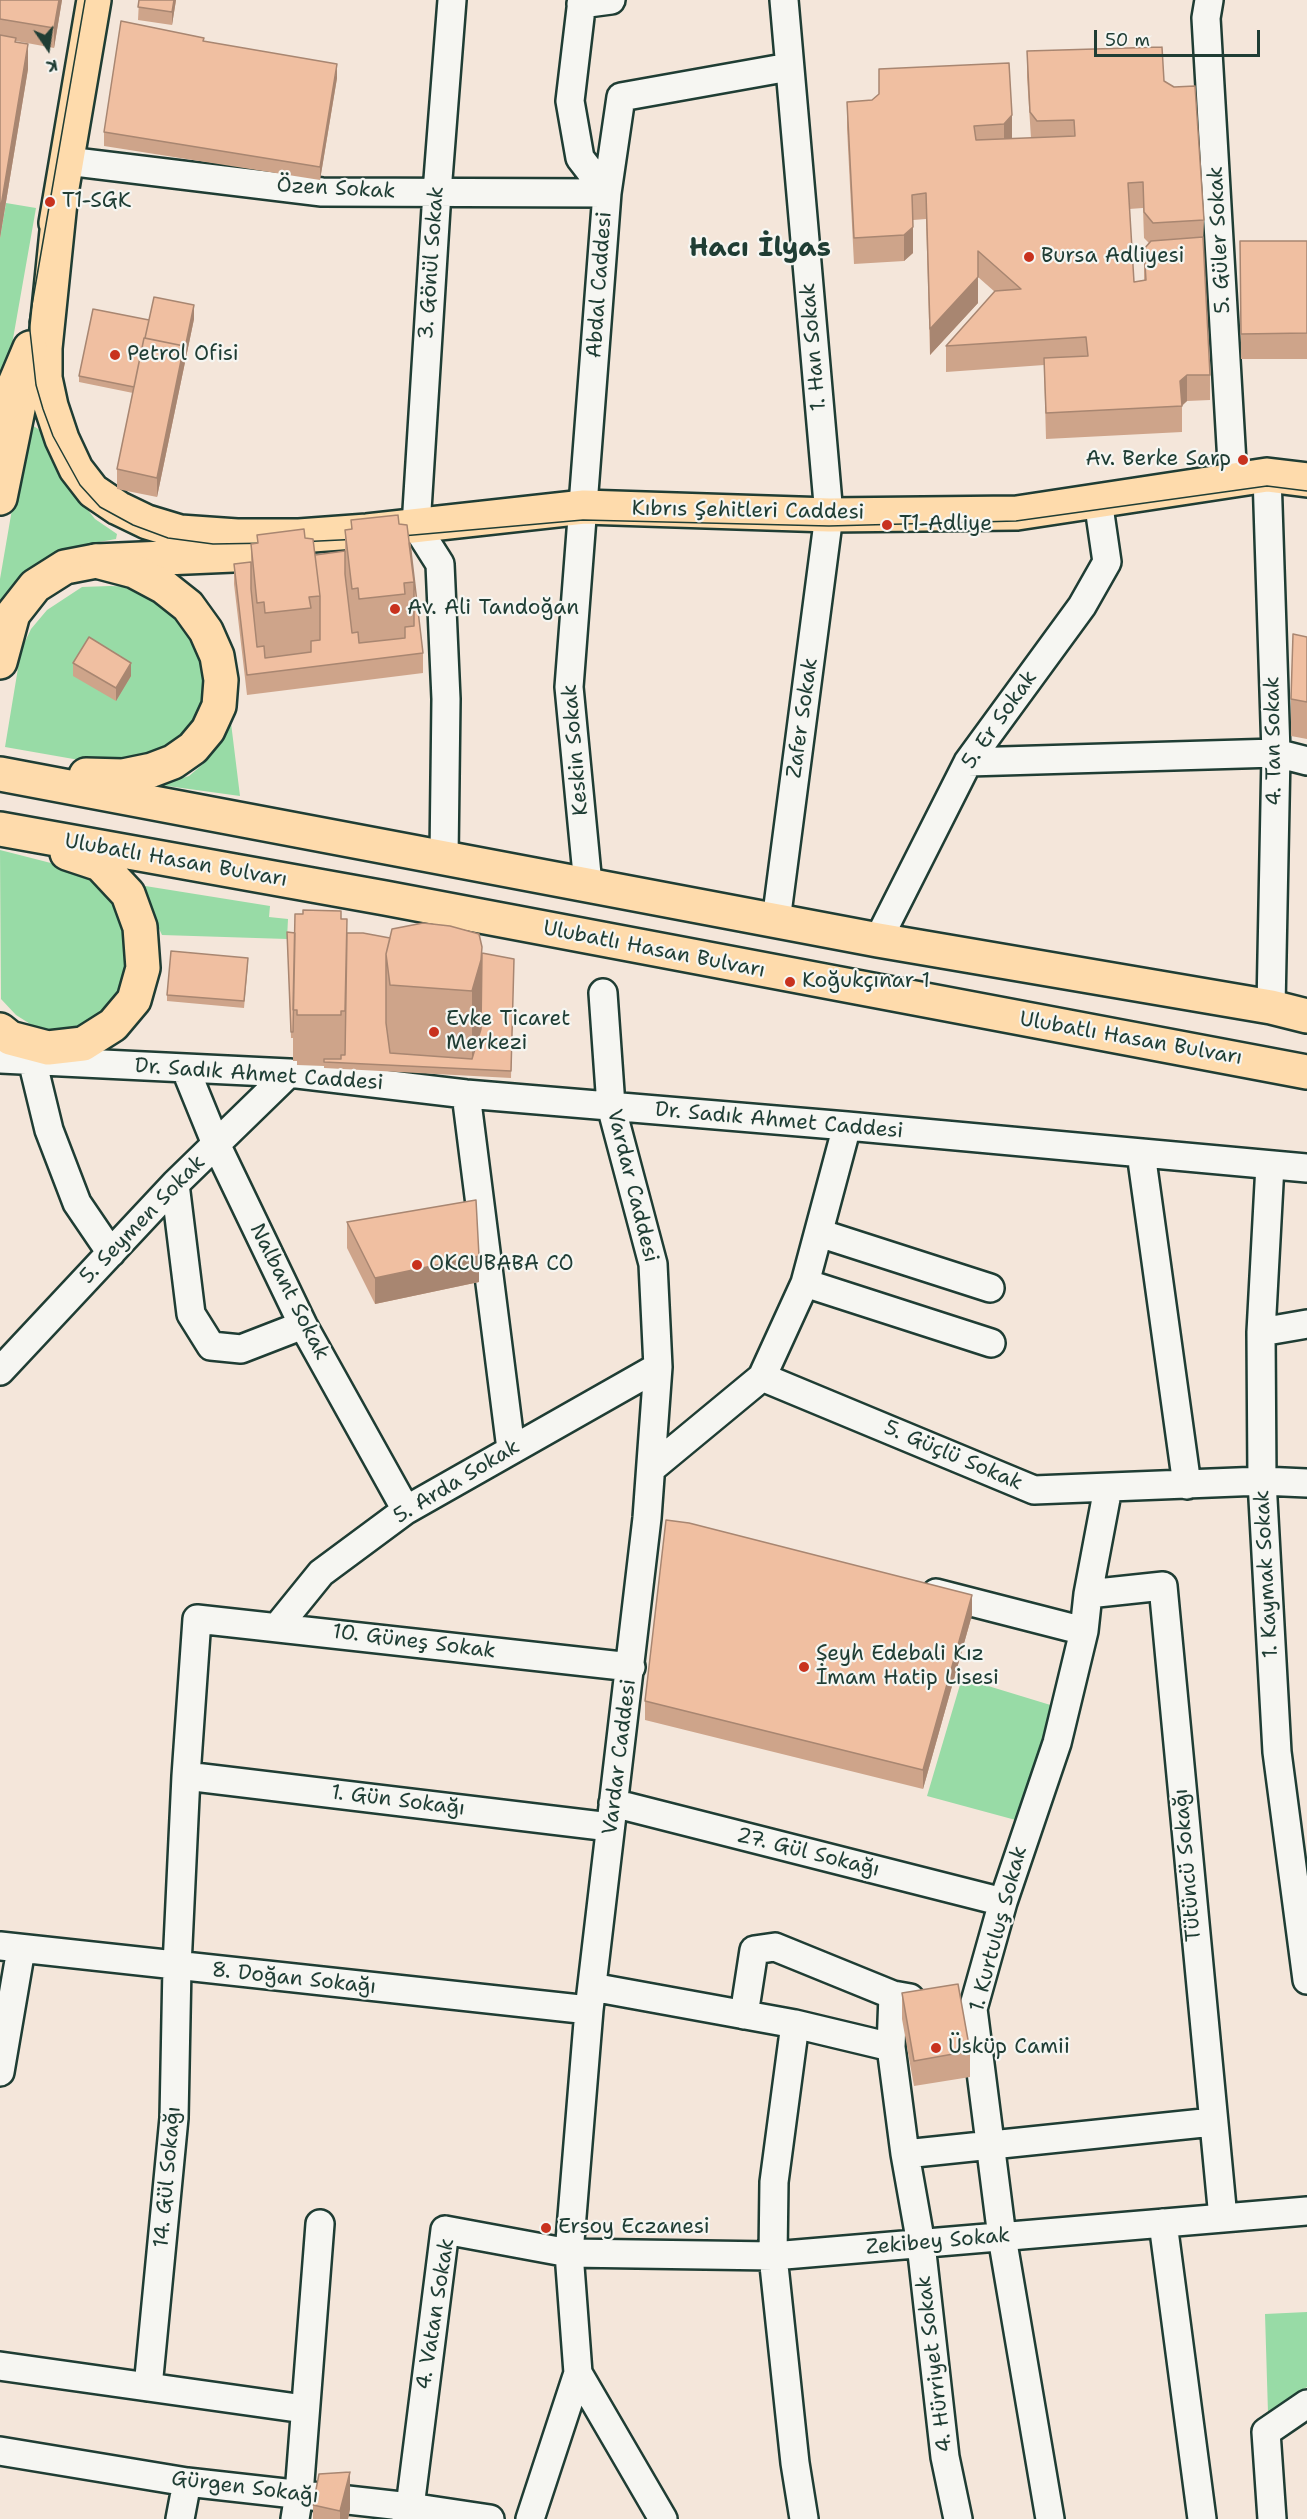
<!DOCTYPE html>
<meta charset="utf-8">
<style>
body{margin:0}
#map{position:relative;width:1307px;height:2519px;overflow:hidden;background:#f4e6da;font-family:"Shantell Sans",sans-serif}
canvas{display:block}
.north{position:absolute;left:18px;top:18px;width:60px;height:60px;-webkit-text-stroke:4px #f6f6f2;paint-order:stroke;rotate:167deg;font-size:16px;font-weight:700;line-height:24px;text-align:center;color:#1f3d34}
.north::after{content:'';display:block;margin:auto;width:21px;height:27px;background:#1f3d34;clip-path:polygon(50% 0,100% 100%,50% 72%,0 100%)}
.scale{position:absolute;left:1094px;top:30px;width:166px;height:27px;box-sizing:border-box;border:3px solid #1f3d34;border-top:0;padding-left:8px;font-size:18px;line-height:21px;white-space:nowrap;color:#1f3d34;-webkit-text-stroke:4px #f6f6f2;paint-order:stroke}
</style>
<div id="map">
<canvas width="1307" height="2519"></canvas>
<div class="north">K</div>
<div class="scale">50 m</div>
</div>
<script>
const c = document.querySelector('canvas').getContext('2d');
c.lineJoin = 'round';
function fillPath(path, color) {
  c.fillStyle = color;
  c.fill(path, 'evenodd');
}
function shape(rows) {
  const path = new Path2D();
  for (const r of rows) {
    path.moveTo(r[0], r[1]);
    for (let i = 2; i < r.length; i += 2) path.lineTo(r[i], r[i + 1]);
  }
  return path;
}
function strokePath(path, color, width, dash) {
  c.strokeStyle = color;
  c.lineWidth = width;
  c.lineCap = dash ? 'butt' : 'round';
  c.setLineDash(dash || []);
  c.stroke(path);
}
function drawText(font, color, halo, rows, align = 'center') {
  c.font = font + ' "Shantell Sans",sans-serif';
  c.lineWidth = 4.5;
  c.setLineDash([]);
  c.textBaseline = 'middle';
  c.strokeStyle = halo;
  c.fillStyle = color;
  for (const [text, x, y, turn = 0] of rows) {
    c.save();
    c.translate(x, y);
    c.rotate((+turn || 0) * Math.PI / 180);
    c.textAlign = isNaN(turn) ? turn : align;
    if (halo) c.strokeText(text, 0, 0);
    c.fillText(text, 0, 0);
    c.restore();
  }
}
fillPath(shape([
 [6,203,36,208,4,390,0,395,0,238],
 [27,422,43,432,79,499,95,519,117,534,116,539,82,545,54,554,29,573,0,606,0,579],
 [110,586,138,587,163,601,197,642,207,670,207,701,178,749,102,764,5,747,21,650,31,629,47,610,82,587],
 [231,723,240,796,160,785,189,776,203,764,218,747],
 [0,850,90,873,105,884,134,939,116,1007,78,1029,51,1032,35,1027,16,1015,1,999],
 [139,885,270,906,269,917,288,919,287,939,162,935],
 [962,1678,1057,1707,1023,1822,927,1796],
 [1307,2312,1307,2387,1268,2413,1265,2314]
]), '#98dba6');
const minor = shape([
 [582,0,570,101,580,158,607,193,569,687,588,885],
 [1209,0,1206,18,1233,480],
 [581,4,611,0],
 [67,161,322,192,607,193,621,97,789,67],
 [1267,475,1276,753,1271,1007],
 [968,762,1276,753,1307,761],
 [444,857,446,699,440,564,416,526,437,192,452,0],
 [776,921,829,515,784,0],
 [878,940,968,762,1082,606,1107,562,1098,500],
 [0,1059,289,1073,466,1094,847,1126,1307,1168],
 [32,1060,49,1130,77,1203,111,1253],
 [185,1068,216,1144,303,1325,406,1510],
 [466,1094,511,1449],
 [1141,1153,1187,1485],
 [1270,1165,1261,1332,1262,1481,1277,1752,1307,1980],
 [175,1184,191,1314,211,1346,241,1349,303,1325],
 [819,1233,990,1288],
 [805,1283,991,1343],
 [1261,1332,1307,1324],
 [0,1371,175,1184,289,1073],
 [762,1377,1034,1490,1262,1481,1307,1483],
 [652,1468,762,1377,805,1283,847,1126],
 [936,1593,1084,1631],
 [1088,1594,1163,1586,1223,2218],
 [278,1626,321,1573,406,1510,658,1367],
 [186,1776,610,1827],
 [613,1803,1003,1902],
 [0,1946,589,2010],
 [592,1987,795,2024,891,2047],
 [893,1995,891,2047,905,2154,921,2244,945,2457,958,2519],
 [744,2015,754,1950,775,1947,893,1995,910,1998],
 [795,2024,774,2182,773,2256,795,2463,804,2519],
 [0,2072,21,1949],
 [905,2154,1213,2122],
 [1163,2223,1202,2519],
 [0,2366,304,2409],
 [578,2373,663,2519],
 [148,2387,174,2118,177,1966,186,1776,197,1619,631,1667],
 [0,2451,187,2482,410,2507,490,2519],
 [180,2519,187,2482],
 [295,2519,299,2494,320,2224],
 [406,2519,410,2507,445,2230,569,2253,773,2256,1307,2211],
 [530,2519,578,2373,569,2253,589,2010,647,1518,658,1367,653,1264,611,1106,603,993],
 [1050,2519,1002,2237,973,2009,1003,1902,1057,1743,1084,1631,1088,1594,1108,1488],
 [1272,2519,1266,2432,1307,2404]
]);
const major = shape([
 [60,202,45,348,45,378,51,406,62,439,76,469,93,491,118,508,147,522,180,532,237,536,299,536,367,531,584,507,829,515,1017,513,1267,475,1307,480],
 [56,223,94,0],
 [0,498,26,370],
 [0,662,13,614,35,586,65,567,96,561,256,554]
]);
const highway = shape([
 [0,408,8,400,30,348],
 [0,774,878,940,1271,1007,1307,1016],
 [86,775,123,776,152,770,173,762,193,748,208,730,219,706,221,680,217,656,206,631,188,606,164,587,134,571,96,561],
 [0,829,385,898,1307,1072],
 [0,1030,10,1038,48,1048,83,1044,113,1025,134,1000,143,968,140,927,128,894,100,864,67,853]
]);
strokePath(minor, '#1f3d34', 32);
strokePath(major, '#1f3d34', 38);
strokePath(highway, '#1f3d34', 38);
strokePath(minor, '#f6f6f2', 27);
strokePath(major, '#fedbac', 33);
strokePath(highway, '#fedbac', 33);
strokePath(shape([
 [85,0,29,322,36,385,43,409,53,436,80,485,100,507,133,525,168,538,213,544,274,543],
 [391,537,583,520,829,526,1016,521,1267,486,1307,491],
 [298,542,361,539]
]), '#1f3d34', 1.5);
fillPath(shape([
 [0,0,62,0,54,48,16,41,28,69,0,238],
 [139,0,176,0,172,25,138,20],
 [204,41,337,78,320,180,104,146,104,132],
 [1027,51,1164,81,1204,220,1203,245,1210,375,1210,400,1187,401,1182,406,1182,432,1046,439,1044,365,946,372,946,346,995,292,978,277,978,303,930,355,926,219,913,220,913,253,904,261,854,264,847,128,847,102,872,100,1009,63,1012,138,1031,138,1027,77],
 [1143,208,1144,238,1149,243,1144,249,1144,280,1134,282,1129,209],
 [1240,241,1307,241,1307,359,1241,359],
 [194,319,157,497,117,489,117,469,133,393,79,382,79,376,149,320],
 [351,520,407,525,423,653,423,673,247,695,234,584,234,564,251,562,251,544,257,544,257,535,305,538,315,555,345,551,345,530,351,529],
 [1307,637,1307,739,1291,736,1291,699],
 [73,663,131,676,116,701,73,676],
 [341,919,347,933,514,959,511,1078,324,1068,324,1066,297,1065,297,1061,293,1061,293,1038,291,1038,287,932,295,933],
 [248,964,244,1008,167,1001,167,995],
 [347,1222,479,1282,375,1304,347,1248],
 [972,1615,923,1789,645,1720,645,1701],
 [902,1993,970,2051,970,2077,914,2086,902,2019],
 [313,2505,350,2509,348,2519,313,2519]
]), '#cea48a');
fillPath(shape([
 [59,0,62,0,54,48,54,28],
 [174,0,176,0,172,25,172,12],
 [28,44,28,69,0,238,0,212],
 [337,64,337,78,320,180,320,167],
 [1012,115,1012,141,1004,149,1004,124],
 [913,227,913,253,904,261,904,235],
 [978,251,978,303,930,355,930,329],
 [194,305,194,319,157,497,157,478,184,346],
 [1187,375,1187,401,1180,407,1180,381],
 [131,663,131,676,116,701,116,688],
 [482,947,481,1035,472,1066,472,991],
 [479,1256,479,1282,375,1304,375,1278],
 [972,1595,972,1615,923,1789,923,1770],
 [350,2472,350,2509,348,2519,340,2519,340,2511]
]), '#a88671');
const building = shape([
 [0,0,59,0,54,28,0,19,0,0],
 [139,0,174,0,172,12,138,7,139,0],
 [121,21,204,38,203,41,337,64,320,167,104,132,121,21],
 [0,35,16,38,15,42,28,44,0,212,0,35],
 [1162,47,1164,81,1174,87,1195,86,1204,220,1153,223,1144,212,1143,182,1128,183,1134,282,1146,280,1144,249,1151,241,1203,237,1210,375,1187,375,1180,381,1182,406,1046,413,1044,358,1088,356,1086,337,946,346,995,291,1021,289,978,251,978,277,930,329,926,193,912,195,913,227,904,235,854,238,847,102,872,100,879,94,879,69,1009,63,1012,115,1004,124,974,126,976,140,1075,136,1074,120,1037,121,1030,112,1027,51,1162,47],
 [1240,241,1307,241,1307,333,1241,334,1240,241],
 [154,297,194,305,184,353,184,346,145,338,154,297],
 [93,309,149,320,145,338,144,338,134,387,79,376,93,309],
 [144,338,184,346,157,478,117,469,144,338],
 [398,515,399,524,407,525,414,582,404,583,405,594,359,599,358,588,352,589,345,530,352,529,351,520,398,515],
 [304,529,305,538,313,539,320,596,309,597,311,608,265,613,264,602,257,603,251,544,258,543,257,535,304,529],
 [409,543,410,543,423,653,247,675,234,564,251,562,251,589,257,647,264,646,265,658,311,652,311,641,320,640,320,596,315,555,345,551,345,574,352,633,358,632,359,643,405,638,405,627,414,626,414,582,409,543],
 [1293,634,1307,637,1307,702,1291,699,1293,634],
 [89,637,131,663,116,688,73,663,89,637],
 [303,910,341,911,341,919,347,919,345,1011,341,1011,341,1015,297,1015,297,1010,293,1010,295,914,303,914,303,910],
 [423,923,450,926,479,934,482,947,481,960,472,991,390,985,386,954,392,929,423,923],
 [287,932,295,933,293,1032,291,1032,287,932],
 [347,933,363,933,390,938,386,954,386,1023,390,1053,472,1059,481,1029,482,953,514,959,511,1071,324,1062,324,1059,341,1059,341,1055,345,1055,347,933],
 [171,951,248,958,244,1001,167,995,171,951],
 [476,1200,479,1256,375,1278,347,1222,476,1200],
 [666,1520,689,1523,972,1595,923,1770,645,1701,666,1520],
 [958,1984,970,2051,914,2061,902,1993,958,1984],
 [350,2472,340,2511,313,2505,319,2474,350,2472]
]);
fillPath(building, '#f0bfa1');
strokePath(building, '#a88671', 1.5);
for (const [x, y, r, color] of [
 [50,202,6,"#c8321e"],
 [1029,257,6,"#c8321e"],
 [115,355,6,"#c8321e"],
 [1243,460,6,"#c8321e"],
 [887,525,6,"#c8321e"],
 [395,609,6,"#c8321e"],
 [790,982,6,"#c8321e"],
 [434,1032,6,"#c8321e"],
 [417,1265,6,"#c8321e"],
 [804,1667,6,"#c8321e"],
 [936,2048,6,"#c8321e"],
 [546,2228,6,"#c8321e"]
]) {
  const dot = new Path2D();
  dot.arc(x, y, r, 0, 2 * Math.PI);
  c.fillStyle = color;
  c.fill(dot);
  strokePath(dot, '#f6f6f2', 2);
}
drawText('21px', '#1f3d34', '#f6f6f2', [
 ["Özen Sokak",336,189,3],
 ["5. Güler Sokak",1220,240,-93],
 ["3. Gönül Sokak",432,263,-86],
 ["Abdal Caddesi",600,285,-86],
 ["1. Han Sokak",814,347,-95],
 ["Kıbrıs Şehitleri Caddesi",748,511,1],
 ["Zafer Sokak",803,718,-82],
 ["5. Er Sokak",1000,720,-55],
 ["4. Tan Sokak",1274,741,-91],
 ["Keskin Sokak",576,750,-95],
 ["Ulubatlı Hasan Bulvarı",176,861,10],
 ["Ulubatlı Hasan Bulvarı",654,950,11],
 ["Ulubatlı Hasan Bulvarı",1131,1039,10],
 ["Dr. Sadık Ahmet Caddesi",259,1075,4],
 ["Dr. Sadık Ahmet Caddesi",779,1121,5],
 ["Vardar Caddesi",632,1186,76],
 ["5. Seymen Sokak",143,1220,-46],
 ["Nalbant Sokak",289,1292,63],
 ["5. Güçlü Sokak",953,1456,23],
 ["5. Arda Sokak",457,1482,-31],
 ["1. Kaymak Sokak",1267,1574,-93],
 ["10. Güneş Sokak",414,1642,7],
 ["Vardar Caddesi",620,1757,-83],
 ["1. Gün Sokağı",398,1801,7],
 ["27. Gül Sokağı",808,1853,14],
 ["Tütüncü Sokağı",1188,1865,-95],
 ["1. Kurtuluş Sokak",999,1929,-75],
 ["8. Doğan Sokağı",294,1979,6],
 ["14. Gül Sokağı",168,2177,-85],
 ["Zekibey Sokak",938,2242,-5],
 ["4. Vatan Sokak",436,2314,-81],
 ["4. Hürriyet Sokak",935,2364,-97],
 ["Gürgen Sokağı",245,2488,7]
]);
drawText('21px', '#1f3d34', '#f6f6f2', [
 ["T1-SGK",62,202],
 ["Bursa Adliyesi",1041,257],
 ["Petrol Ofisi",127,355],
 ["Av. Berke Sarp",1231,460,"right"],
 ["T1-Adliye",899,525],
 ["Av. Ali Tandoğan",407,609],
 ["Koğukçınar 1",802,982],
 ["Evke Ticaret",446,1020],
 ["Merkezi",446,1044],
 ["OKCUBABA CO",429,1265],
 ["Şeyh Edebali Kız",816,1655],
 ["İmam Hatip Lisesi",816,1679],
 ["Üsküp Camii",948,2048],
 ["Ersoy Eczanesi",558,2228]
], 'left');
drawText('bold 27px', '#1f3d34', '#f6f6f2', [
 ["Hacı İlyas",760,249]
]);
</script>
